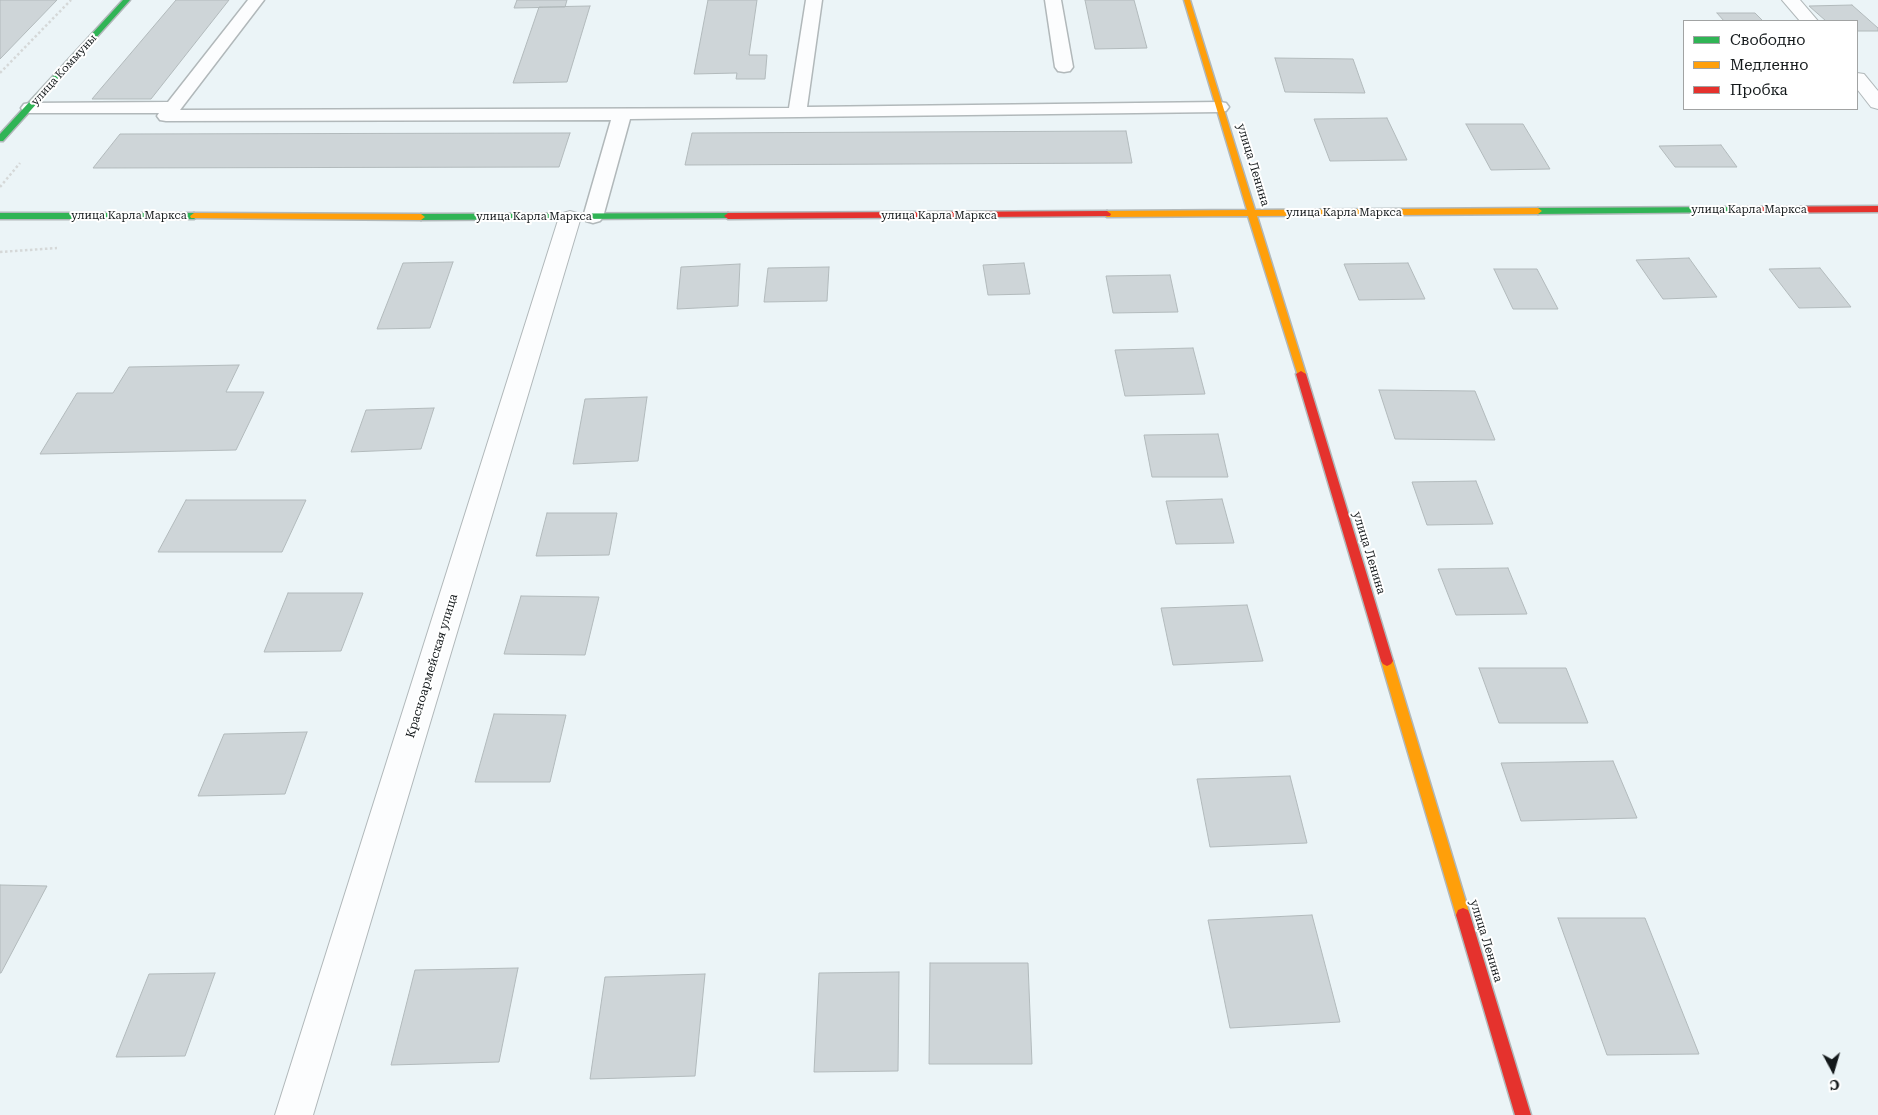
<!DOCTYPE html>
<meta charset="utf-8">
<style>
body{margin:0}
#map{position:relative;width:1878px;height:1115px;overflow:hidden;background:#ebf4f7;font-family:"Roboto Serif",serif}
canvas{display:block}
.legend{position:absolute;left:1683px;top:20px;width:175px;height:90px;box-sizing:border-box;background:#fff;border:1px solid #a1a3a3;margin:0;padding:6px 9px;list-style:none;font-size:15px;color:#13181a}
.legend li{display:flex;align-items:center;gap:10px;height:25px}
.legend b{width:25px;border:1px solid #a1a3a3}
.north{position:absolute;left:1808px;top:1045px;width:50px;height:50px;-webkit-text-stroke:4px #fff;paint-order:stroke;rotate:174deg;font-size:14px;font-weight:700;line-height:20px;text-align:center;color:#13181a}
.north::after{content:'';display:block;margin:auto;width:18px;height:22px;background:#13181a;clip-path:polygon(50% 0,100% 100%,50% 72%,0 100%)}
</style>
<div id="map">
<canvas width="1878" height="1115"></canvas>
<ul class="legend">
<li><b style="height:6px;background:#30b455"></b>Свободно</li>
<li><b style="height:6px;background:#ff9f0a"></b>Медленно</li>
<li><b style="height:6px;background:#e5322d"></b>Пробка</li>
</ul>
<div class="north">С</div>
</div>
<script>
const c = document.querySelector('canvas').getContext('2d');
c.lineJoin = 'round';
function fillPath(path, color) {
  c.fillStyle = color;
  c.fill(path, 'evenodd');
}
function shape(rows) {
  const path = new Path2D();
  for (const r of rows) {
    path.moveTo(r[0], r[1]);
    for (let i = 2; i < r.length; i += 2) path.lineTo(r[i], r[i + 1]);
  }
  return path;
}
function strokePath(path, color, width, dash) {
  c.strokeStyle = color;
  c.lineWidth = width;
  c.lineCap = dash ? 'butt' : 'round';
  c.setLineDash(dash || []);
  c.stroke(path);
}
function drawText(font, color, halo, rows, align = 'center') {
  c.font = font + ' "Roboto Serif",serif';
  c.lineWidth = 4;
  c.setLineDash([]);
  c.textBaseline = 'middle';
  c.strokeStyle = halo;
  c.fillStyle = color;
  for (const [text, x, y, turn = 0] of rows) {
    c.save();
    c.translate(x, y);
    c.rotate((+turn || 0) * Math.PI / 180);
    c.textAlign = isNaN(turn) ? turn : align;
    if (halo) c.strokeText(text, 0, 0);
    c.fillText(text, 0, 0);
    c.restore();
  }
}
const building = shape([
 [0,0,57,0,0,59,0,0],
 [176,0,229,0,151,99,92,99,176,0],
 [517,0,567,0,565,7,514,8,517,0],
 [708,0,757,0,749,55,767,55,765,79,736,79,737,73,694,74,708,0],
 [1085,0,1134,0,1147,48,1095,49,1085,0],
 [1852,5,1878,28,1878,31,1857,31,1857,21,1826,21,1809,6,1852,5],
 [590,6,567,82,513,83,539,7,590,6],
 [1717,13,1755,13,1763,21,1724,21,1717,13],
 [1275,58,1353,59,1365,93,1285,92,1275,58],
 [1387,118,1407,160,1330,161,1314,119,1387,118],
 [1466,124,1523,124,1550,169,1491,170,1466,124],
 [1126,131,1132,163,685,165,692,133,1126,131],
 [570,133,559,167,93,168,120,134,570,133],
 [1721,145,1737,167,1675,167,1659,146,1721,145],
 [1689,258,1717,297,1663,299,1636,260,1689,258],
 [453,262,430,328,377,329,403,263,453,262],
 [1024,263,1030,294,988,295,983,265,1024,263],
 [1408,263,1425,299,1359,300,1344,264,1408,263],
 [740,264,738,306,677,309,681,267,740,264],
 [829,267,827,301,764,302,768,268,829,267],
 [1820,268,1851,307,1799,308,1769,269,1820,268],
 [1494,269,1537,269,1558,309,1513,309,1494,269],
 [1170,275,1178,312,1113,313,1106,276,1170,275],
 [1193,348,1205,394,1125,396,1115,350,1193,348],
 [239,365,226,392,264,392,236,450,40,454,77,393,113,393,129,367,239,365],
 [1379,390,1475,391,1495,440,1395,439,1379,390],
 [647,397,638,461,573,464,585,399,647,397],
 [434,408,421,449,351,452,366,410,434,408],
 [1218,434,1228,477,1152,477,1144,435,1218,434],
 [1476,481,1493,524,1427,525,1412,482,1476,481],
 [1222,499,1234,543,1176,544,1166,501,1222,499],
 [186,500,306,500,282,552,158,552,186,500],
 [547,513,617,513,609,555,536,556,547,513],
 [1508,568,1527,614,1456,615,1438,569,1508,568],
 [288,593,363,593,341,651,264,652,288,593],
 [521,596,599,597,585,655,504,654,521,596],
 [1247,605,1263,661,1173,665,1161,608,1247,605],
 [1479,668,1566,668,1588,723,1499,723,1479,668],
 [494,714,566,715,550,782,475,782,494,714],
 [307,732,285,794,198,796,224,734,307,732],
 [1613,761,1637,818,1521,821,1501,763,1613,761],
 [1290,776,1307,843,1210,847,1197,779,1290,776],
 [0,885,47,886,1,973,0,973,0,885],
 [1312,915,1340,1022,1230,1028,1208,920,1312,915],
 [1558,918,1645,918,1699,1054,1607,1055,1558,918],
 [930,963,1028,963,1032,1064,929,1064,930,963],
 [518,968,499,1062,391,1065,415,970,518,968],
 [899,972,898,1071,814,1072,819,973,899,972],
 [215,973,185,1056,116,1057,149,974,215,973],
 [705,974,695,1076,590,1079,605,977,705,974]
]);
fillPath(building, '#ced5d8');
strokePath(building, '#b2babc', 1);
const lane = shape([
 [248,0,264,0,180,110,789,108,806,0,822,0,807,107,1220,102,1226,103,1229,107,1226,111,1220,112,630,119,603,217,600,221,593,223,586,221,583,217,611,120,166,121,160,120,157,116,159,113,30,113,24,112,21,108,24,104,30,103,168,102,248,0],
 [1045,0,1061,0,1073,67,1070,71,1064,72,1058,71,1055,67,1045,0]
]);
const street = shape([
 [1782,0,1800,0,1818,21,1800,21,1782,0],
 [1857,73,1864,74,1878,91,1878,109,1871,107,1857,89,1857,73],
 [570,211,577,213,581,217,313,1115,275,1115,559,217,563,213,570,211]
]);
const fast = shape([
 [123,0,130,0,3,141,0,141,0,134,123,0],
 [1736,207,1740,210,1739,212,1538,214,1534,211,1538,208,1736,207],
 [0,213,194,213,198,216,194,219,0,219,0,213],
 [728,213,732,216,731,218,421,220,417,217,421,214,728,213]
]);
const slow = shape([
 [1184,0,1190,0,1255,210,1538,208,1542,211,1538,214,1257,216,1306,374,1304,376,1298,376,1248,216,1107,217,1103,214,1107,211,1247,210,1184,0],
 [194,213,421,214,425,217,421,220,191,218,190,216,194,213],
 [1387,656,1391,658,1393,661,1470,915,1468,920,1463,922,1458,920,1456,915,1381,661,1383,658,1387,656]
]);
const jam = shape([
 [1878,206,1878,212,1736,213,1732,210,1736,207,1878,206],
 [1107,211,1111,214,1110,216,728,219,724,216,728,213,1107,211],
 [1301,371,1306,374,1393,661,1391,664,1387,666,1383,664,1381,661,1296,374,1301,371],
 [1463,908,1468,910,1470,915,1531,1115,1515,1115,1456,915,1458,910,1463,908]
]);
strokePath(lane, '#b1b8ba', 3);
strokePath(street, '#b1b8ba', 2);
strokePath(fast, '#b1b8ba', 3);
strokePath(slow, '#b1b8ba', 3);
strokePath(jam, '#b1b8ba', 3);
strokePath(shape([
 [0,73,71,0],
 [0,187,20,163],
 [0,252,57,248]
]), '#d5d8d8', 2.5, [2.5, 2.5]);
fillPath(lane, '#fcfdfe');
fillPath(street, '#fcfdfe');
fillPath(fast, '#30b455');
fillPath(slow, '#ff9f0a');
fillPath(jam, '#e5322d');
drawText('11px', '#13181a', '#fff', [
 ["улица Коммуны",64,70,-48],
 ["улица Карла Маркса",1749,210],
 ["улица Карла Маркса",1344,213],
 ["улица Карла Маркса",129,216],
 ["улица Карла Маркса",939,216],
 ["улица Карла Маркса",534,217]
]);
drawText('12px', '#13181a', '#fff', [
 ["улица Ленина",1253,165,73],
 ["улица Ленина",1369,553,73],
 ["Красноармейская улица",432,666,-73],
 ["улица Ленина",1486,941,73]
]);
</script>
